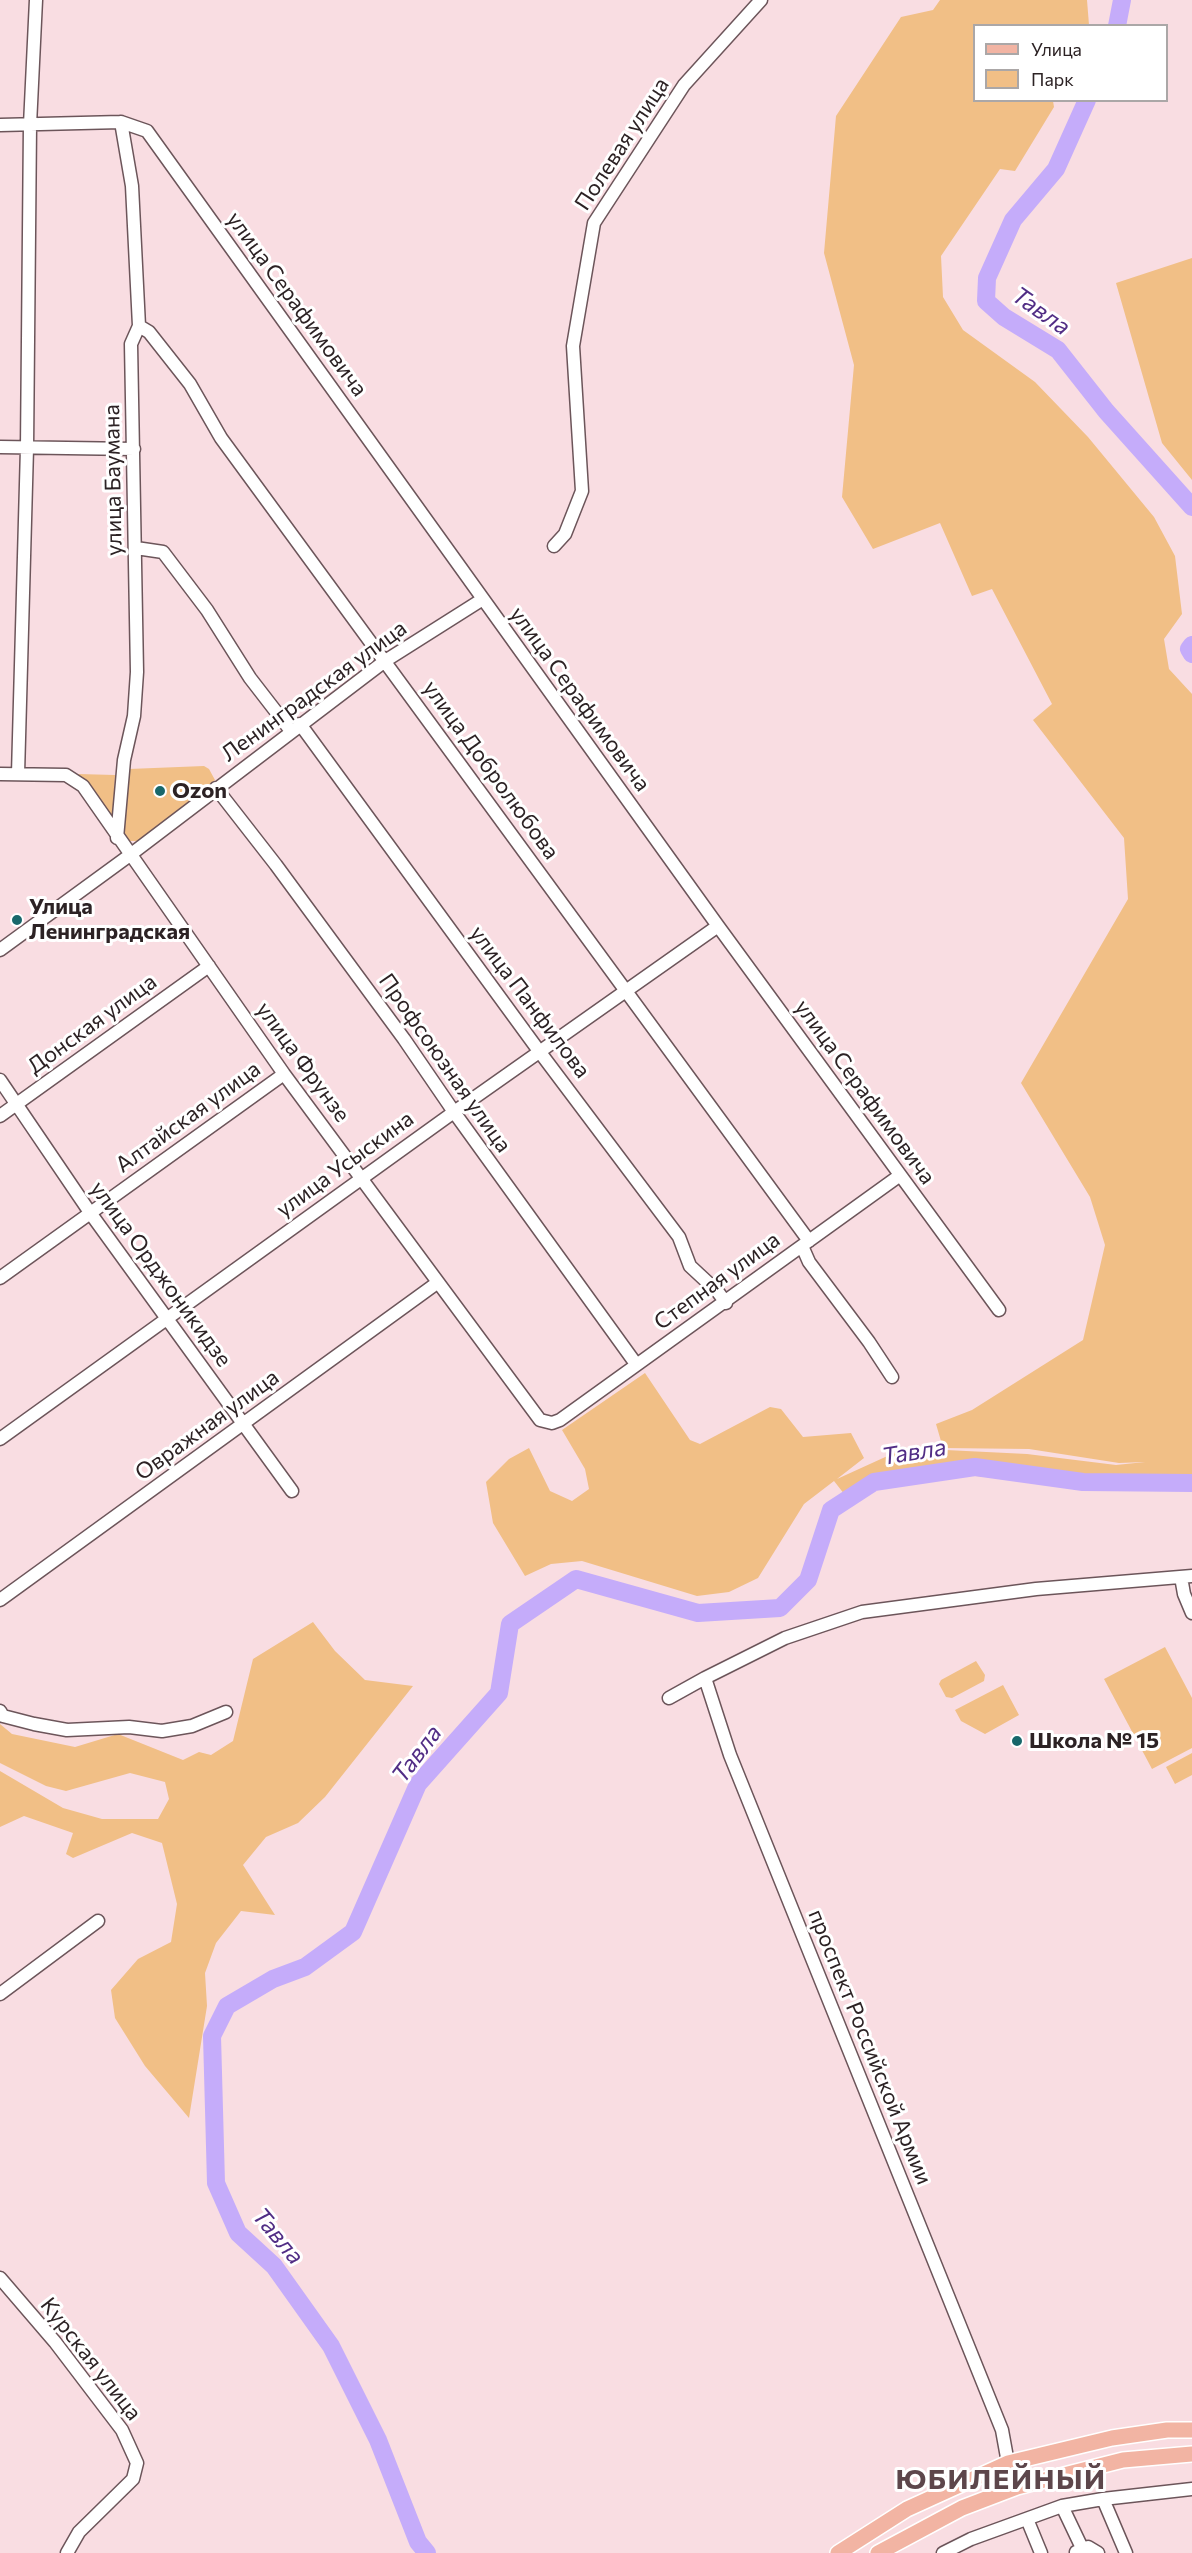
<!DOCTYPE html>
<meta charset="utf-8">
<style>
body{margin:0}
#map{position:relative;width:1192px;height:2553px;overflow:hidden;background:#f9dde2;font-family:Commissioner,sans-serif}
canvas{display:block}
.legend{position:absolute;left:973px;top:24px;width:195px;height:78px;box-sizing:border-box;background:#fff;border:2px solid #aba7a7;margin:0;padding:8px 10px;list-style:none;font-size:18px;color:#2c2224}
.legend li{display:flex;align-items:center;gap:12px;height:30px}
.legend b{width:30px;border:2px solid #aba7a7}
</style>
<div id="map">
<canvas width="1192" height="2553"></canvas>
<ul class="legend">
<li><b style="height:8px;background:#f2b4a3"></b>Улица</li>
<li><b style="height:16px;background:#f1bf86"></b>Парк</li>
</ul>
</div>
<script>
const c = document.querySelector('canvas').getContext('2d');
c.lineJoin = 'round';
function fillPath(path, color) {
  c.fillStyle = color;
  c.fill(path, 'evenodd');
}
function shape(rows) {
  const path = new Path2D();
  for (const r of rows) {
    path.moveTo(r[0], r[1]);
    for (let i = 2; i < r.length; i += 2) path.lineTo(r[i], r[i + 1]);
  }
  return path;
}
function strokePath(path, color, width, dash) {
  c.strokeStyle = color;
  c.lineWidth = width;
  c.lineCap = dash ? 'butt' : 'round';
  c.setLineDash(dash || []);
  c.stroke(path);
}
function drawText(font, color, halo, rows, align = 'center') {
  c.font = font + ' Commissioner,sans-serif';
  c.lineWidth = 6;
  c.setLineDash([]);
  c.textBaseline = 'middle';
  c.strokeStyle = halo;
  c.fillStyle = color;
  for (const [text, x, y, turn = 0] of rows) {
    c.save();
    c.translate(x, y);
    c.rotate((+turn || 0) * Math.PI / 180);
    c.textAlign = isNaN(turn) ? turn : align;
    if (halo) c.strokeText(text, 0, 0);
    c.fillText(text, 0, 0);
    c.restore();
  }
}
fillPath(shape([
 [940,0,1087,0,1089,25,974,26,974,100,1053,101,1054,107,1015,171,1000,169,941,256,943,297,963,330,1035,382,1088,437,1154,517,1175,556,1182,614,1164,639,1169,669,1192,694,1192,1483,1136,1491,965,1475,917,1467,852,1504,834,1481,804,1504,758,1578,729,1592,697,1596,582,1561,551,1564,525,1576,493,1523,486,1482,509,1459,529,1448,550,1491,572,1501,589,1489,585,1469,562,1430,645,1373,690,1440,700,1444,770,1407,781,1409,803,1437,851,1433,864,1458,837,1479,905,1448,1027,1454,1116,1465,1145,1462,1119,1463,1029,1449,943,1448,936,1424,972,1410,1083,1340,1105,1245,1090,1197,1021,1083,1128,899,1124,838,1033,720,1052,704,992,589,972,596,940,523,873,549,842,497,854,365,824,253,836,116,901,17,933,10],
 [1192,258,1192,480,1162,443,1116,283],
 [204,766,209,769,215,780,159,827,137,841,127,841,122,830,126,774,129,769],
 [78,774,115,775,113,823,84,783],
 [313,1622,335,1651,365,1680,413,1686,325,1797,298,1823,266,1837,243,1865,275,1915,241,1911,216,1943,205,1973,207,2006,189,2118,145,2066,115,2018,111,1990,138,1959,171,1942,177,1904,162,1843,132,1833,73,1858,66,1854,73,1833,24,1816,0,1827,0,1771,63,1808,102,1819,158,1819,169,1799,165,1782,130,1773,66,1791,46,1786,0,1763,0,1724,12,1734,75,1747,118,1734,183,1760,199,1752,211,1755,233,1741,253,1659],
 [1165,1647,1192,1698,1192,1748,1152,1769,1104,1679],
 [976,1661,985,1675,984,1681,952,1698,946,1697,939,1684,941,1680],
 [1003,1685,1019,1715,985,1734,961,1721,955,1710],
 [1192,1753,1192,1775,1175,1784,1166,1767]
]), '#f1bf86');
strokePath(shape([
 [1117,26,1122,0],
 [1087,100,1056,169,1013,220,987,278,986,301,1004,317,1058,350,1106,411,1192,507],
 [1192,645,1189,649,1192,654],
 [427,2553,418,2542,378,2440,331,2346,274,2266,238,2233,216,2183,212,2036,227,2006,273,1979,305,1967,353,1932,418,1784,499,1693,510,1624,576,1579,698,1613,780,1608,808,1580,831,1510,874,1482,975,1467,1083,1482,1192,1483]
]), '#c5acfa', 18);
const minor = shape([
 [0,125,121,122,147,131,718,926,999,1310],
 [139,326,149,332,190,384,221,438,809,1241],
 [0,447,134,449],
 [554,546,565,534,582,491,573,346,594,223,684,85,761,0],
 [136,548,163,552,207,610,250,678,291,731],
 [300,724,539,1051,679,1237,690,1266,718,1292,726,1303],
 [0,774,66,775,83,786,284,1074,540,1420,552,1423,560,1420,899,1176],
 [18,774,27,448,30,125,36,0],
 [216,788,276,865,404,1039,454,1112,636,1364],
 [117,838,124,760,134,716,137,672,131,344,139,326,132,186,121,122],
 [0,950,130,855,385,661,483,599],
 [0,1080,91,1214,292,1491],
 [0,1116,209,966],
 [802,1246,809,1262,869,1342,892,1377],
 [0,1278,284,1074],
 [0,1439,454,1112,718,926],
 [1181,1577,1184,1594,1192,1613],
 [0,1600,437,1283],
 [705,1678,730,1755,1002,2430,1008,2463],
 [669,1698,705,1678,785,1638,862,1612,1036,1589,1192,1576],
 [0,1711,3,1716,34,1724,67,1730,129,1727,162,1731,192,1726,226,1712],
 [0,1994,98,1921],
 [0,2278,55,2342,122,2430,137,2463,133,2479,79,2532,67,2553],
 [1103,2499,1126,2553],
 [1062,2506,1082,2548],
 [1027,2519,1041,2553],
 [1076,2552,1088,2547,1098,2553],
 [943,2553,971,2539,1062,2506,1103,2499,1192,2489]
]);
const major = shape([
 [838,2553,907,2509,1008,2463,1112,2438,1167,2430,1192,2430],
 [878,2553,962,2508,1017,2487,1123,2460,1192,2454]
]);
strokePath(minor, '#6c555a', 15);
strokePath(major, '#fff', 18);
strokePath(minor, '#fff', 12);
strokePath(major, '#f2b4a3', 15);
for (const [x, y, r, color] of [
 [160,791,6,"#18676b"],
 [17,920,6,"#18676b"],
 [1017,1741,6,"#18676b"]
]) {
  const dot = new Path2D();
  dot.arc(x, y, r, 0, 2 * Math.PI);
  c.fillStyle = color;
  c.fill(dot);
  strokePath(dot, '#fff', 2);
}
drawText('22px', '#2c2224', '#fff', [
 ["Полевая улица",622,144,-57],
 ["улица Серафимовича",297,304,54],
 ["улица Баумана",113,480,-91],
 ["Ленинградская улица",314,691,-36],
 ["улица Серафимовича",580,699,54],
 ["улица Добролюбова",491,770,54],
 ["улица Панфилова",530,1002,53],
 ["Донская улица",92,1024,-36],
 ["улица Фрунзе",303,1062,54],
 ["Профсоюзная улица",445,1063,55],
 ["улица Серафимовича",865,1092,54],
 ["Алтайская улица",188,1117,-36],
 ["улица Усыскина",345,1164,-36],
 ["улица Орджоникидзе",161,1274,54],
 ["Степная улица",717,1281,-36],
 ["Овражная улица",207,1425,-36],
 ["проспект Российской Армии",870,2047,68],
 ["Курская улица",91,2359,52]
]);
drawText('bold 22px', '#2c2224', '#fff', [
 ["Ozon",172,791],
 ["Улица",29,907],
 ["Ленинградская",29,932],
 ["Школа № 15",1029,1741]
], 'left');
drawText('italic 24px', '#512d85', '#fff', [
 ["Тавла",1041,311,35],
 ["Тавла",914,1452,-9],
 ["Тавла",417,1754,-53],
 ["Тавла",278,2236,50]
]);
c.letterSpacing = '1.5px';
drawText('bold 28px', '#5d464b', '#fff', [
 ["ЮБИЛЕЙНЫЙ",1001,2480]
]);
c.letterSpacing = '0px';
</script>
